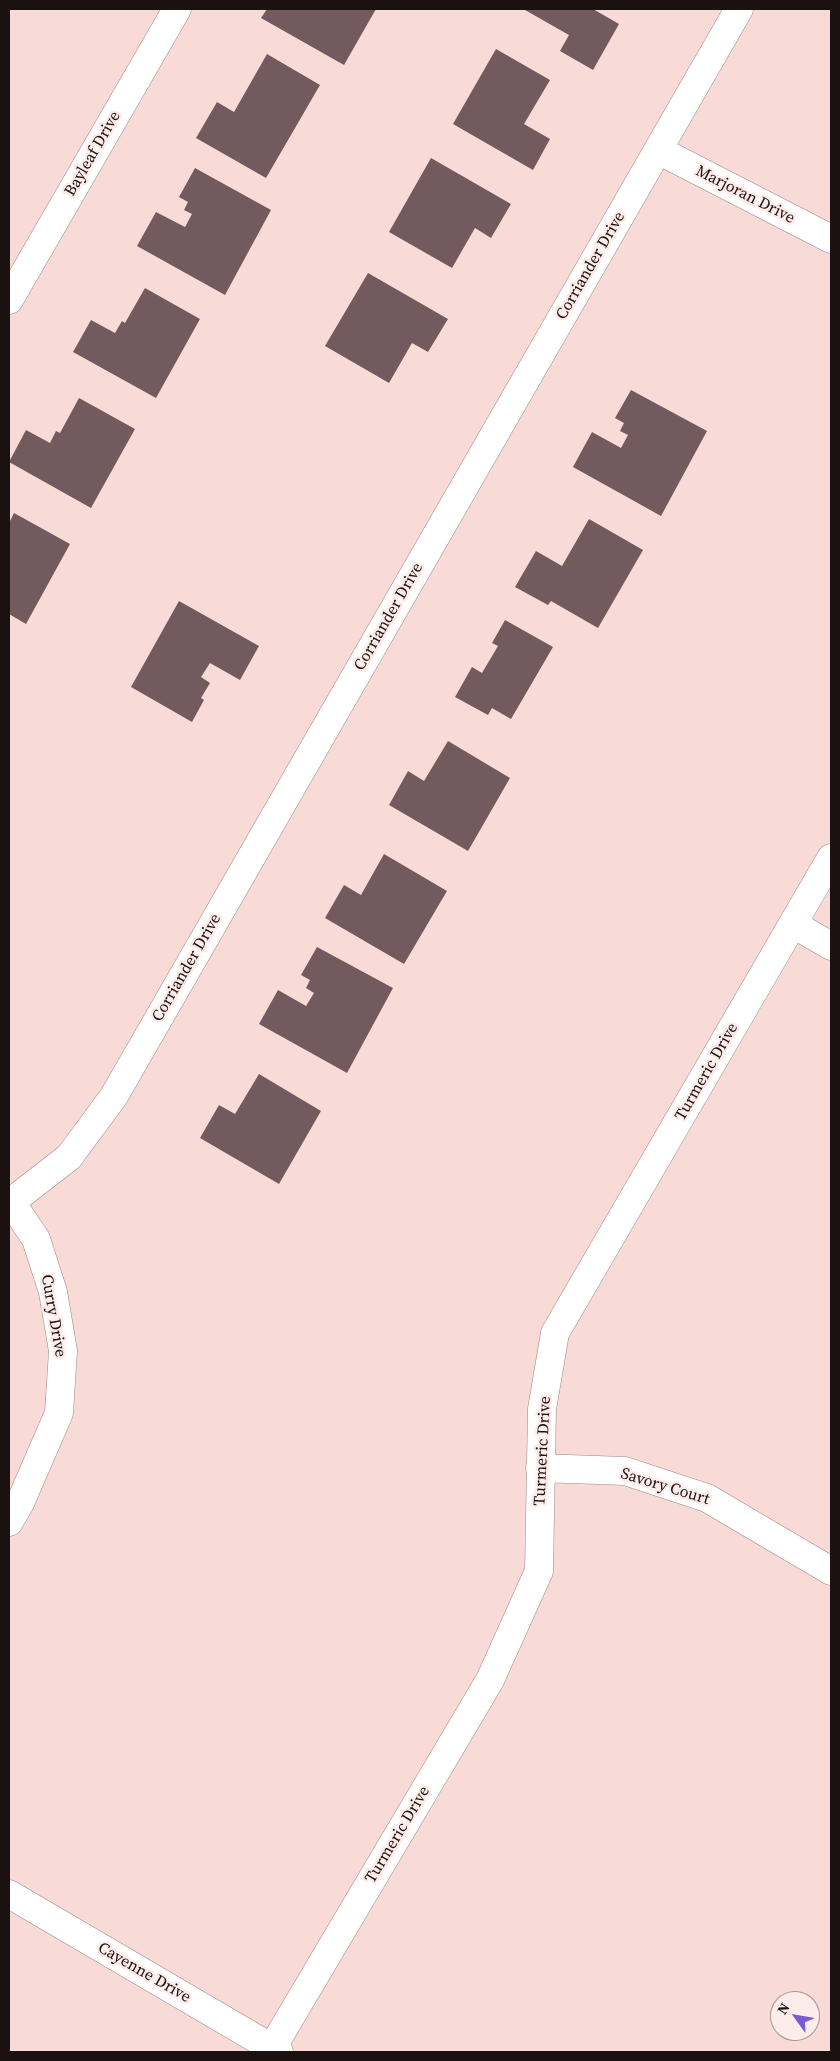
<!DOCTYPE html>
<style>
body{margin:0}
#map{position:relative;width:840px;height:2061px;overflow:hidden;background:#f8dbd7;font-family:"Source Serif 4",serif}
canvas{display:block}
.frame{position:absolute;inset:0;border:10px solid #1a1110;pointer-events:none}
.north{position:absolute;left:770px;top:1991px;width:50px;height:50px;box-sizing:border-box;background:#fdece9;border:1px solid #a29492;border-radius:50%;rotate:302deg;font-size:14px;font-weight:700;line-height:20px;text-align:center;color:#1a1110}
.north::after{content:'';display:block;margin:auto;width:18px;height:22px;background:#795bd5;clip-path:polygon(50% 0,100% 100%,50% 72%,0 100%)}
</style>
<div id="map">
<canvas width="840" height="2061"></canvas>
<div class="frame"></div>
<div class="north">N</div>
</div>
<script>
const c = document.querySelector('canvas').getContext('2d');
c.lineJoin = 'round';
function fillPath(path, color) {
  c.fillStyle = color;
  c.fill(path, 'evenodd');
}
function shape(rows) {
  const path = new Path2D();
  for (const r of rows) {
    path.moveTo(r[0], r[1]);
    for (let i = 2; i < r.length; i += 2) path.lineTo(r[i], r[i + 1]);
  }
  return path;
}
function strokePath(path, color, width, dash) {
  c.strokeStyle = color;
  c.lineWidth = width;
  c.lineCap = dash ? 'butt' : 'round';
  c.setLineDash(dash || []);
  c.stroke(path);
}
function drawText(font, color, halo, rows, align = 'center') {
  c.font = font + ' "Source Serif 4",serif';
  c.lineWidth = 5;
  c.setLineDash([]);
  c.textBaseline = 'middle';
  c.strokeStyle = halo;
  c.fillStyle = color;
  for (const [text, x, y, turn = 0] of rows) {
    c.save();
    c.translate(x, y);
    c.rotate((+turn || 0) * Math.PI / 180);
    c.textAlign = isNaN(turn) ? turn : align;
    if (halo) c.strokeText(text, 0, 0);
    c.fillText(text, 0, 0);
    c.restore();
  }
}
fillPath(shape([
 [267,9,376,9,344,65,261,18],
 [526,9,593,9,619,24,593,70,560,51,569,35,525,10],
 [496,49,550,80,524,124,550,139,533,170,453,124],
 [267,54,320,85,266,178,196,138,217,102,234,112],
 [431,158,511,204,491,238,475,228,452,268,389,232],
 [195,168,271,210,225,295,137,246,156,212,185,227,192,214,184,210,188,202,179,197],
 [368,273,448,319,428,352,412,343,389,383,325,346],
 [145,288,200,319,156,398,73,352,91,320,115,333,122,321,125,323],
 [631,390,707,431,661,516,573,467,592,432,621,448,628,435,620,431,624,423,615,418],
 [79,398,135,429,91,508,9,462,26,430,50,443,56,431,60,433],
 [14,513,70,544,26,624,9,614,9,523],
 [589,519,643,550,598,628,551,601,548,605,515,587,536,551,562,566],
 [179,601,259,646,240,680,210,663,201,677,210,683,201,698,204,700,192,722,131,687],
 [505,620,553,647,511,719,492,708,488,715,455,697,472,667,482,673,498,646,492,643],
 [448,741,510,778,468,851,389,805,408,771,424,781],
 [384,854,447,891,404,964,325,918,344,885,361,895],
 [317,947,393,988,347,1073,259,1024,278,990,306,1006,314,993,306,988,310,980,301,975],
 [259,1074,321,1111,279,1184,200,1138,219,1105,235,1114]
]), '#725a5e');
const minor = shape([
 [658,150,831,239],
 [9,300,177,9],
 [793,924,831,946],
 [9,1199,36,1239,53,1292,63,1351,59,1413,20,1503,9,1522],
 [11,1202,69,1157,114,1096,739,9],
 [540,1468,625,1471,707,1498,831,1571],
 [9,1894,279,2052],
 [272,2048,490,1680,539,1571,542,1409,555,1333,831,858]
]);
strokePath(minor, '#9f8682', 29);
strokePath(minor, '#fff', 28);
drawText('16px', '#1a1110', '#fdece9', [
 ["Bayleaf Drive",93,154,-60],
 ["Marjoran Drive",745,195,27],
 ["Corriander Drive",591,266,-60],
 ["Corriander Drive",389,617,-60],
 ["Corriander Drive",187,968,-60],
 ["Turmeric Drive",707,1072,-60],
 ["Curry Drive",53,1316,80],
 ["Turmeric Drive",543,1451,-87],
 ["Savory Court",665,1487,17],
 ["Turmeric Drive",398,1835,-59],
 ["Cayenne Drive",144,1973,30]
]);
</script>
